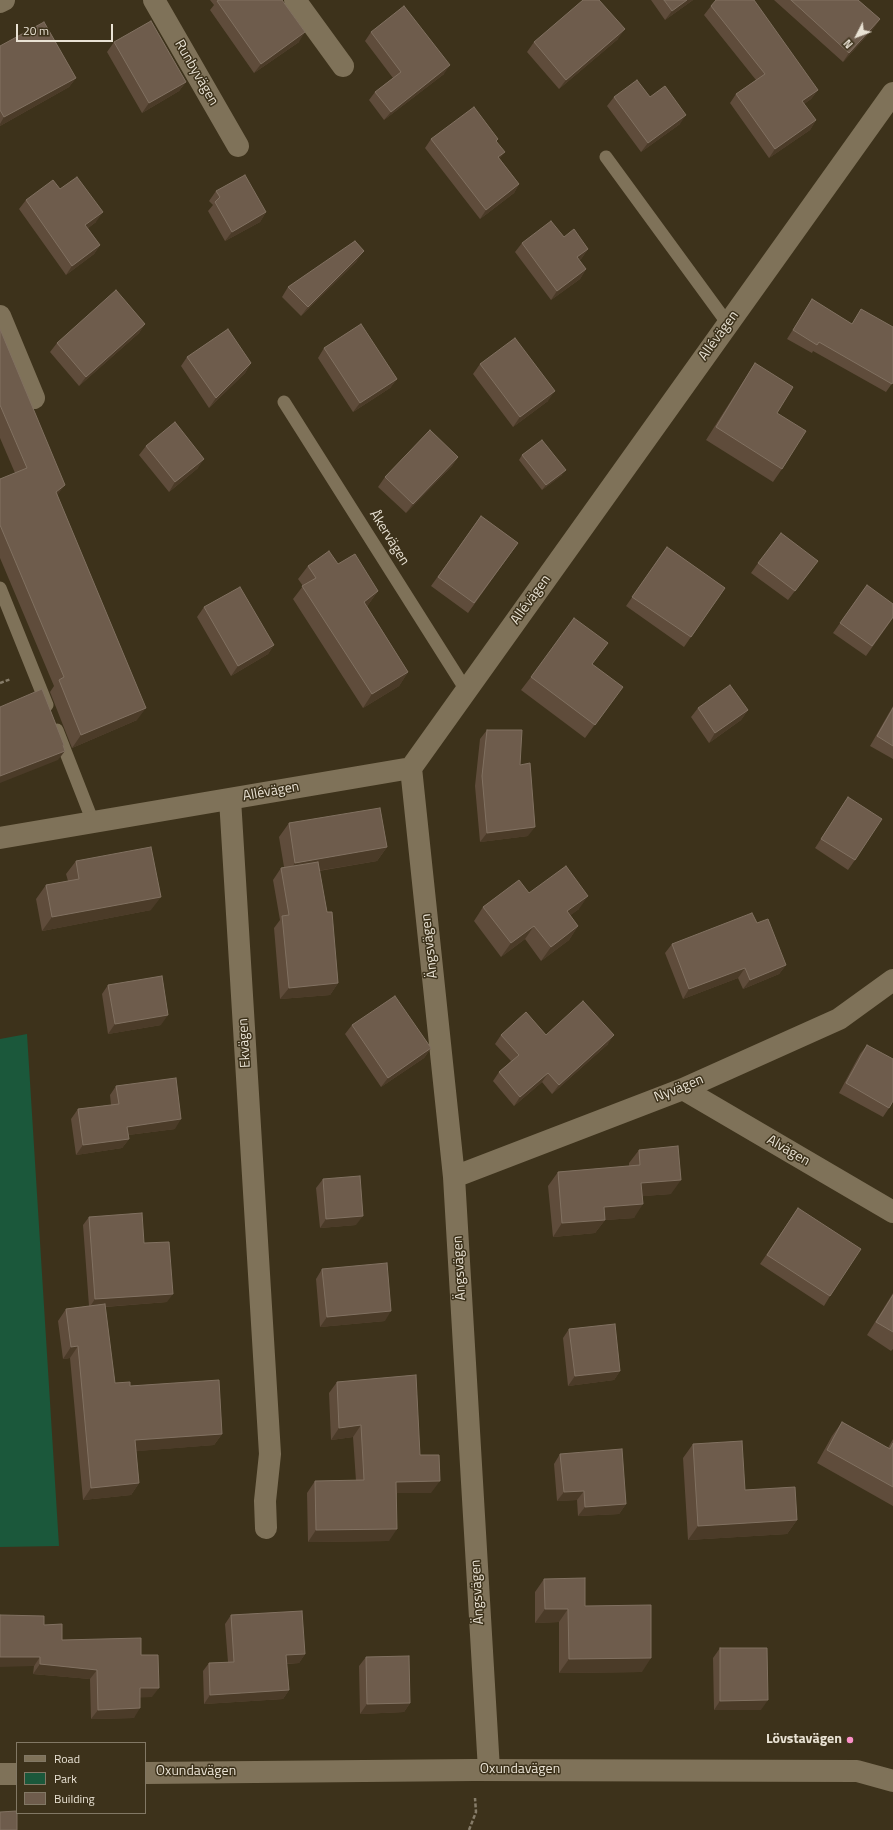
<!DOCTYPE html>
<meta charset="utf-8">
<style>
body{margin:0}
#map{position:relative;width:893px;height:1830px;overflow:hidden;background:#3d321b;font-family:"Titillium Web",sans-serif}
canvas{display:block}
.legend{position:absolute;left:16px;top:1742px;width:130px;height:72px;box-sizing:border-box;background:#3d321b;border:1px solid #827865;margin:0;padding:5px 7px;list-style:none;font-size:12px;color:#e9e2d4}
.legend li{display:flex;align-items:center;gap:8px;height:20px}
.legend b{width:20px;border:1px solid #827865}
.north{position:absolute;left:837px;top:16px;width:40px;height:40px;-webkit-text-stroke:3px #3d321b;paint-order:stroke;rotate:228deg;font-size:11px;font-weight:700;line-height:16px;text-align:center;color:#e9e2d4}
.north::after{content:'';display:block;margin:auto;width:14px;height:18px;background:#e9e2d4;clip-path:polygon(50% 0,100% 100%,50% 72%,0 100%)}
.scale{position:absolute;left:16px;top:24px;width:97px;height:18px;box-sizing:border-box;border:2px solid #e9e2d4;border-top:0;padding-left:5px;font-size:12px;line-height:14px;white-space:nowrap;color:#e9e2d4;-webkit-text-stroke:3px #3d321b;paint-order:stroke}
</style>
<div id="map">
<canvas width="893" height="1830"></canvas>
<ul class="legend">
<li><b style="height:5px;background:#7f7259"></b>Road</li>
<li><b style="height:11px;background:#1b583b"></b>Park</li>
<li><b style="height:11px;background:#6e5c4c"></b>Building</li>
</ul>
<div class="north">N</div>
<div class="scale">20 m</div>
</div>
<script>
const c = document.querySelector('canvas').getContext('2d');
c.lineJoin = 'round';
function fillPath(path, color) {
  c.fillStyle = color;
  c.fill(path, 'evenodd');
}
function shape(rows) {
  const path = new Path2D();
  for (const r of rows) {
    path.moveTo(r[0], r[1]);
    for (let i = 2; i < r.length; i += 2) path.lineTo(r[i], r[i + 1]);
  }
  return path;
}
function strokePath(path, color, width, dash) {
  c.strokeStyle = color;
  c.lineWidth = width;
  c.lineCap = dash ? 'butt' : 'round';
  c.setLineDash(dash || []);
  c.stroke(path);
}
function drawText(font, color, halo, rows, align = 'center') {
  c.font = font + ' "Titillium Web",sans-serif';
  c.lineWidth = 3;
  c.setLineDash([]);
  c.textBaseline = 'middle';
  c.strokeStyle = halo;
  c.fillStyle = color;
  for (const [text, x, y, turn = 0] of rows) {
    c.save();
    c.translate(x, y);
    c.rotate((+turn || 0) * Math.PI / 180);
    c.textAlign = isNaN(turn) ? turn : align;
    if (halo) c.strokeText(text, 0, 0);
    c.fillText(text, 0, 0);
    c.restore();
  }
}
fillPath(shape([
 [27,1034,59,1546,0,1547,0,1039]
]), '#1b583b');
strokePath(shape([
 [0,683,11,679],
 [469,1830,476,1812,475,1798]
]), '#867c69', 2.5, [4, 2]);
strokePath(shape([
 [606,157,728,324],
 [284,402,466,690],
 [0,588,47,705],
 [57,730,93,822]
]), '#7f7259', 13);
strokePath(shape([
 [154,0,238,146],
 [295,0,343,66],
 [0,2,4,0],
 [0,316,34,398],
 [411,768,454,1177,489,1770],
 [230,799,270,1454,265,1501,266,1528],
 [0,838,411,768,893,93],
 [683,1089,893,1212],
 [454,1177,683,1089,839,1019,893,980],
 [145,1773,474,1770,857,1771,893,1781],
 [0,1774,17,1774]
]), '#7f7259', 22);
fillPath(shape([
 [210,0,282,0,299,42,254,73,210,10,214,5],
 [651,0,693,0,665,20],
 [774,0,858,0,880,19,873,29,843,62],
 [711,6,818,90,811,99,804,104,816,120,810,130,769,158,730,103,736,94,756,80,704,15],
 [371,32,444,74,384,120,369,100,375,92,393,78,365,41],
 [618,39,559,89,527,52,534,42],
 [114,42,186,82,179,91,142,113,107,52],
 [0,46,76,78,69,87,0,126],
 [614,97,650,97,680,124,641,152,607,106],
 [431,139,498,139,496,141,500,159,519,184,514,193,480,219,425,148],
 [60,189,96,222,88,228,100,245,94,254,66,275,19,209,26,200],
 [216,191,266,212,260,222,225,241,208,211,213,205,209,201],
 [564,237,588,249,581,259,579,260,586,269,580,279,551,300,515,252,522,243],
 [357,261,301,316,282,297,288,287],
 [812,299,852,324,861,309,893,382,886,392,813,351,812,353,787,339],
 [145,324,139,333,79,386,50,352,57,343],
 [0,329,57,496,137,720,72,748,50,692,54,686,0,558,0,479,15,473,0,438],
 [324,348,397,379,390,388,353,412,318,358],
 [187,357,251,363,245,373,209,408,181,366],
 [755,363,777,413,782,469,773,482,706,440,746,377],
 [480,364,548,401,513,427,473,374],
 [146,446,198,468,169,492,139,455],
 [522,455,562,475,542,490,519,460],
 [458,457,452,466,406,513,378,487,385,477],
 [481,516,518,543,468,613,431,586],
 [667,547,725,588,684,647,626,606],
 [758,563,811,570,788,600,751,573],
 [338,564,378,591,368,605,367,606,408,672,399,686,363,708,293,599,303,586,298,579,308,566],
 [867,585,893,618,866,656,833,633],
 [204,607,274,645,268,654,231,676,197,617],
 [592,664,613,700,585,738,521,690,531,677],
 [893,706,893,759,870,746],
 [698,708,748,710,741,720,709,743,691,717],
 [487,730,520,765,528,836,480,842,475,786,480,739],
 [848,797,855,860,848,870,815,848],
 [289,823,387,847,377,861,319,871,338,983,330,995,280,999,274,928,280,920,273,880,281,868,284,867,279,837],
 [76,861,151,910,42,931,36,899,46,885,68,881,66,874],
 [529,893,579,909,570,915,578,926,569,940,541,961,525,939,501,957,474,921,483,907],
 [757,923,786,965,779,974,743,989,738,978,683,999,665,953,672,944],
 [108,985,161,1025,108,1034,102,994],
 [352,1025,431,1048,424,1058,381,1087,345,1034],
 [501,1035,546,1035,608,1044,552,1094,542,1082,514,1106,493,1081,499,1072,511,1061,495,1044],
 [867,1045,889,1108,883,1117,839,1093,860,1054],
 [116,1086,175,1129,128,1135,129,1139,122,1148,76,1155,71,1119,78,1109,111,1105,110,1095],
 [639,1150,671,1194,643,1196,634,1218,605,1220,595,1233,553,1237,548,1186,558,1172,629,1166,629,1163],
 [323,1179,356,1225,320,1228,316,1188],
 [798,1208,830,1296,824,1306,760,1264],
 [89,1217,167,1302,105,1307,115,1383,130,1386,222,1434,214,1445,136,1451,139,1483,131,1495,83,1500,70,1358,63,1359,58,1321,66,1309,89,1306,83,1225],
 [322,1269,385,1321,320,1327,316,1279],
 [893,1293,893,1349,891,1351,867,1335],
 [569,1329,620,1371,614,1380,568,1386,563,1338],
 [337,1382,420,1455,431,1493,397,1493,389,1541,308,1542,307,1493,315,1481,356,1481,353,1437,331,1440,329,1393],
 [842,1422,888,1448,893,1439,893,1506,817,1463,832,1436],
 [693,1444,745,1490,797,1520,787,1534,688,1540,683,1458],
 [560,1454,626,1504,619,1514,578,1516,577,1500,557,1501,554,1464],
 [544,1579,585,1606,642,1672,559,1673,559,1622,535,1623,535,1592],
 [231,1615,305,1654,299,1663,287,1664,289,1690,283,1699,204,1704,203,1671,209,1663,228,1662,225,1624],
 [44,1625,62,1640,141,1655,152,1697,140,1697,134,1718,91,1719,90,1679,33,1674,34,1666],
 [720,1648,761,1710,714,1710,713,1658],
 [366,1657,410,1703,404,1712,360,1714,359,1666]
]), '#5f4c3b');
fillPath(shape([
 [687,0,693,0,665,20,672,11],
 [880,19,873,29,843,62,849,53],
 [625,29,618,39,559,89,566,80],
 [305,32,299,42,254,73,261,64],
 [450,65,444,74,384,120,391,112],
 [76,78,69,87,0,126,0,124,4,117],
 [186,82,179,91,142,113,149,103],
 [818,90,811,99,796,110,802,101],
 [686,115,680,124,641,152,648,143],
 [816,120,810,130,769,158,775,149],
 [505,152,499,160,498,157],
 [519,184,514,193,480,219,486,210],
 [103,212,96,222,79,235,85,225],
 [266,212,260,222,225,241,232,232],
 [100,245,94,254,66,275,72,266],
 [588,249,581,259,571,266,577,257],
 [364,251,357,261,301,316,308,307],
 [586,269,580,279,551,300,557,291],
 [145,324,139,333,79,386,86,377],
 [251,363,245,373,209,408,216,398],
 [397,379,390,388,353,412,360,403],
 [555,391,548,401,513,427,520,417],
 [458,457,452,466,406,513,413,504],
 [204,459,198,468,169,492,175,482],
 [566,470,562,475,542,490,546,485],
 [65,485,56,497,56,492],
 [378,591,368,605,355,616,364,602],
 [274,645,268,654,231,676,238,666],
 [408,672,399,686,363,708,372,694],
 [146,708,137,720,72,748,81,735],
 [748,710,741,720,709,743,715,733],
 [64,745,58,753,65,751,58,760,0,783,0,776],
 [535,827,528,836,480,842,487,833],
 [387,847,377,861,286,876,295,863],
 [588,896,579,909,558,925,567,911],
 [161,897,151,910,42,931,52,917],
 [534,926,525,939,501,957,511,943],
 [578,926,569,940,541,961,551,947],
 [786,965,779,974,743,989,750,980],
 [745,968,738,978,683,999,689,989],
 [338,983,330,995,280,999,289,988],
 [168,1015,161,1025,108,1034,115,1024],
 [614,1035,608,1044,552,1094,559,1085],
 [431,1048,424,1058,381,1087,388,1078],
 [548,1073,542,1082,514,1106,520,1097],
 [181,1119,175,1129,120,1136,127,1127],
 [129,1139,122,1148,76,1155,83,1145],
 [681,1180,671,1194,632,1197,641,1183],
 [643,1204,634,1218,605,1220,595,1233,553,1237,562,1223,604,1207],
 [363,1216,356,1225,320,1228,326,1219],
 [173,1294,167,1302,89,1308,95,1299],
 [391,1311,385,1321,320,1327,327,1317],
 [78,1346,70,1358,63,1359,71,1347],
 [620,1371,614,1380,568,1386,575,1376],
 [361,1425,353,1437,331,1440,339,1428],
 [222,1434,214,1445,127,1452,135,1440],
 [440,1481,431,1493,388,1493,396,1482],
 [139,1483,131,1495,83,1500,91,1488],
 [584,1491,577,1500,557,1501,564,1492],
 [626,1504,619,1514,578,1516,585,1507],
 [797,1520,787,1534,688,1540,698,1526],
 [397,1529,389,1541,308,1542,316,1530],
 [545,1609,568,1609,559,1622,535,1623],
 [305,1654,299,1663,280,1664,286,1655],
 [0,1657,40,1657,34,1666,0,1667],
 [651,1658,642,1672,559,1673,569,1659],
 [40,1664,97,1670,90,1679,33,1674],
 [140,1688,159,1688,152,1697,133,1698],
 [289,1690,283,1699,204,1704,210,1695],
 [768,1700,761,1710,714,1710,720,1701],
 [410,1703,404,1712,360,1714,367,1704],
 [140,1708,134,1718,91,1719,98,1710]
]), '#4b3b28');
const building = shape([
 [219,0,282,0,305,32,261,64,217,1,219,0],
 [583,0,599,0,625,29,566,80,534,42,583,0],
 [664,0,687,0,672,11,664,0],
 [716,0,754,0,818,90,802,101,816,120,775,149,736,94,765,74,711,6,716,0],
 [791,0,858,0,880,19,849,53,791,0],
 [404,6,450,65,391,112,375,92,401,72,371,32,404,6],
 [151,21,186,82,149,103,114,42,151,21],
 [44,22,76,78,4,117,0,110,0,46,44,22],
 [637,80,650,97,665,86,686,115,648,143,614,97,637,80],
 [474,107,498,139,496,141,505,152,498,157,519,184,486,210,431,139,474,107],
 [245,175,266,212,232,232,215,202,220,197,216,191,245,175],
 [77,177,103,212,85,225,100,245,72,266,26,200,53,180,60,189,77,177],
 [551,221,564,237,574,229,588,249,577,257,586,269,557,291,522,243,551,221],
 [355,241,364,251,308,307,288,287,355,241],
 [116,290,145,324,86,377,57,343,116,290],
 [812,299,852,324,861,309,893,327,893,382,892,384,819,342,817,345,793,330,812,299],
 [361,324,397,379,360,403,324,348,361,324],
 [0,329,65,485,56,492,146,708,81,735,59,680,64,677,0,525,0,479,27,468,0,405,0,329],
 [228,329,251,363,216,398,187,357,228,329],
 [515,338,555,391,520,417,480,364,515,338],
 [755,363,793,387,777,413,806,431,782,469,716,427,755,363],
 [175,422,204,459,175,482,146,446,175,422],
 [430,430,458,457,413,504,385,477,430,430],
 [542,440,566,470,546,485,522,455,542,440],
 [481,516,518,543,474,603,438,577,481,516],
 [781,533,818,561,795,591,758,563,781,533],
 [667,547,725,588,691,637,632,597,667,547],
 [329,551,338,564,355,554,378,591,364,602,408,672,372,694,302,586,316,578,308,566,329,551],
 [867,585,893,604,893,617,872,646,840,623,867,585],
 [240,587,274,645,238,666,204,607,240,587],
 [574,618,608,643,592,664,623,687,595,725,531,677,574,618],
 [730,685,748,710,715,733,698,708,730,685],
 [42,689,64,745,63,745,65,751,0,776,0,707,42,689],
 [893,708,893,746,877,736,893,708],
 [487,730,522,730,520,765,530,763,535,827,487,833,482,776,487,730],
 [848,797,882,819,855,860,821,839,848,797],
 [380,808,387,847,295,863,289,823,380,808],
 [151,847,161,897,52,917,46,885,79,879,76,861,151,847],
 [318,862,327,912,332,912,338,983,289,988,282,916,289,915,281,868,318,862],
 [566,866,588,896,567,911,578,926,551,947,534,926,511,943,483,907,519,880,529,893,566,866],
 [752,913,757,923,768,919,786,965,750,980,745,968,689,989,672,944,752,913],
 [162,976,168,1015,115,1024,108,985,162,976],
 [395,996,431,1048,388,1078,352,1025,395,996],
 [583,1001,614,1035,559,1085,548,1073,520,1097,499,1072,519,1055,501,1035,526,1012,546,1035,583,1001],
 [867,1045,893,1059,893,1101,889,1108,846,1083,867,1045],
 [176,1078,181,1119,127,1127,129,1139,83,1145,78,1109,119,1104,116,1086,176,1078],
 [678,1146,681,1180,641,1183,643,1204,604,1207,605,1220,562,1223,558,1172,640,1165,639,1150,678,1146],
 [360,1176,363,1216,326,1219,323,1179,360,1176],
 [798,1208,861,1249,830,1296,767,1255,798,1208],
 [142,1213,144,1243,169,1242,173,1294,95,1299,89,1217,142,1213],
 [387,1263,391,1311,327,1317,322,1269,387,1263],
 [893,1295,893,1332,876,1322,893,1295],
 [105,1304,115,1383,130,1382,130,1386,219,1380,222,1434,135,1440,139,1483,91,1488,78,1346,71,1347,66,1309,105,1304],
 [615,1324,620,1371,575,1376,569,1329,615,1324],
 [416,1375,420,1455,439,1455,440,1481,396,1482,397,1529,316,1530,315,1481,364,1480,361,1425,339,1428,337,1382,416,1375],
 [842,1422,890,1449,893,1443,893,1487,827,1450,842,1422],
 [742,1441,745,1490,795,1487,797,1520,698,1526,693,1444,742,1441],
 [622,1449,626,1504,585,1507,584,1491,564,1492,560,1454,622,1449],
 [585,1578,585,1606,651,1605,651,1658,569,1659,568,1609,545,1609,544,1579,585,1578],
 [302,1611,305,1654,286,1655,289,1690,210,1695,209,1663,234,1662,231,1615,302,1611],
 [0,1615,44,1616,44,1625,62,1624,62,1640,141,1638,141,1655,158,1655,159,1688,140,1688,140,1708,98,1710,97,1670,40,1664,40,1657,0,1657,0,1615],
 [720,1648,767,1648,768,1700,720,1701,720,1648],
 [409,1656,410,1703,367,1704,366,1657,409,1656],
 [17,1811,17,1830,0,1830,0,1812,17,1811]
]);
fillPath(building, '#6e5c4c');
strokePath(building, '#817161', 1);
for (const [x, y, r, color] of [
 [850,1740,4,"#fa8fc7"]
]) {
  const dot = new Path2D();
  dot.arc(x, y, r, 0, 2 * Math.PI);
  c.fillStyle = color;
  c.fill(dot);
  strokePath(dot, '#3d321b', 1.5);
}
drawText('14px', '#e9e2d4', '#3d321b', [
 ["Runbyvägen",196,73,60],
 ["Allévägen",719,336,-54],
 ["Åkervägen",389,538,58],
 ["Allévägen",531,600,-54],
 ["Allévägen",271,792,-10],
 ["Ängsvägen",430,946,-96],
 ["Ekvägen",245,1043,-93],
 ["Nyvägen",679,1089,-22],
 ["Alvägen",788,1151,30],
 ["Ängsvägen",460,1268,-93],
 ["Ängsvägen",478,1592,-93],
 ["Oxundavägen",520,1770],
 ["Oxundavägen",196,1772]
]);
drawText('bold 14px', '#e9e2d4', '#3d321b', [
 ["Lövstavägen",842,1740]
], 'right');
</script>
